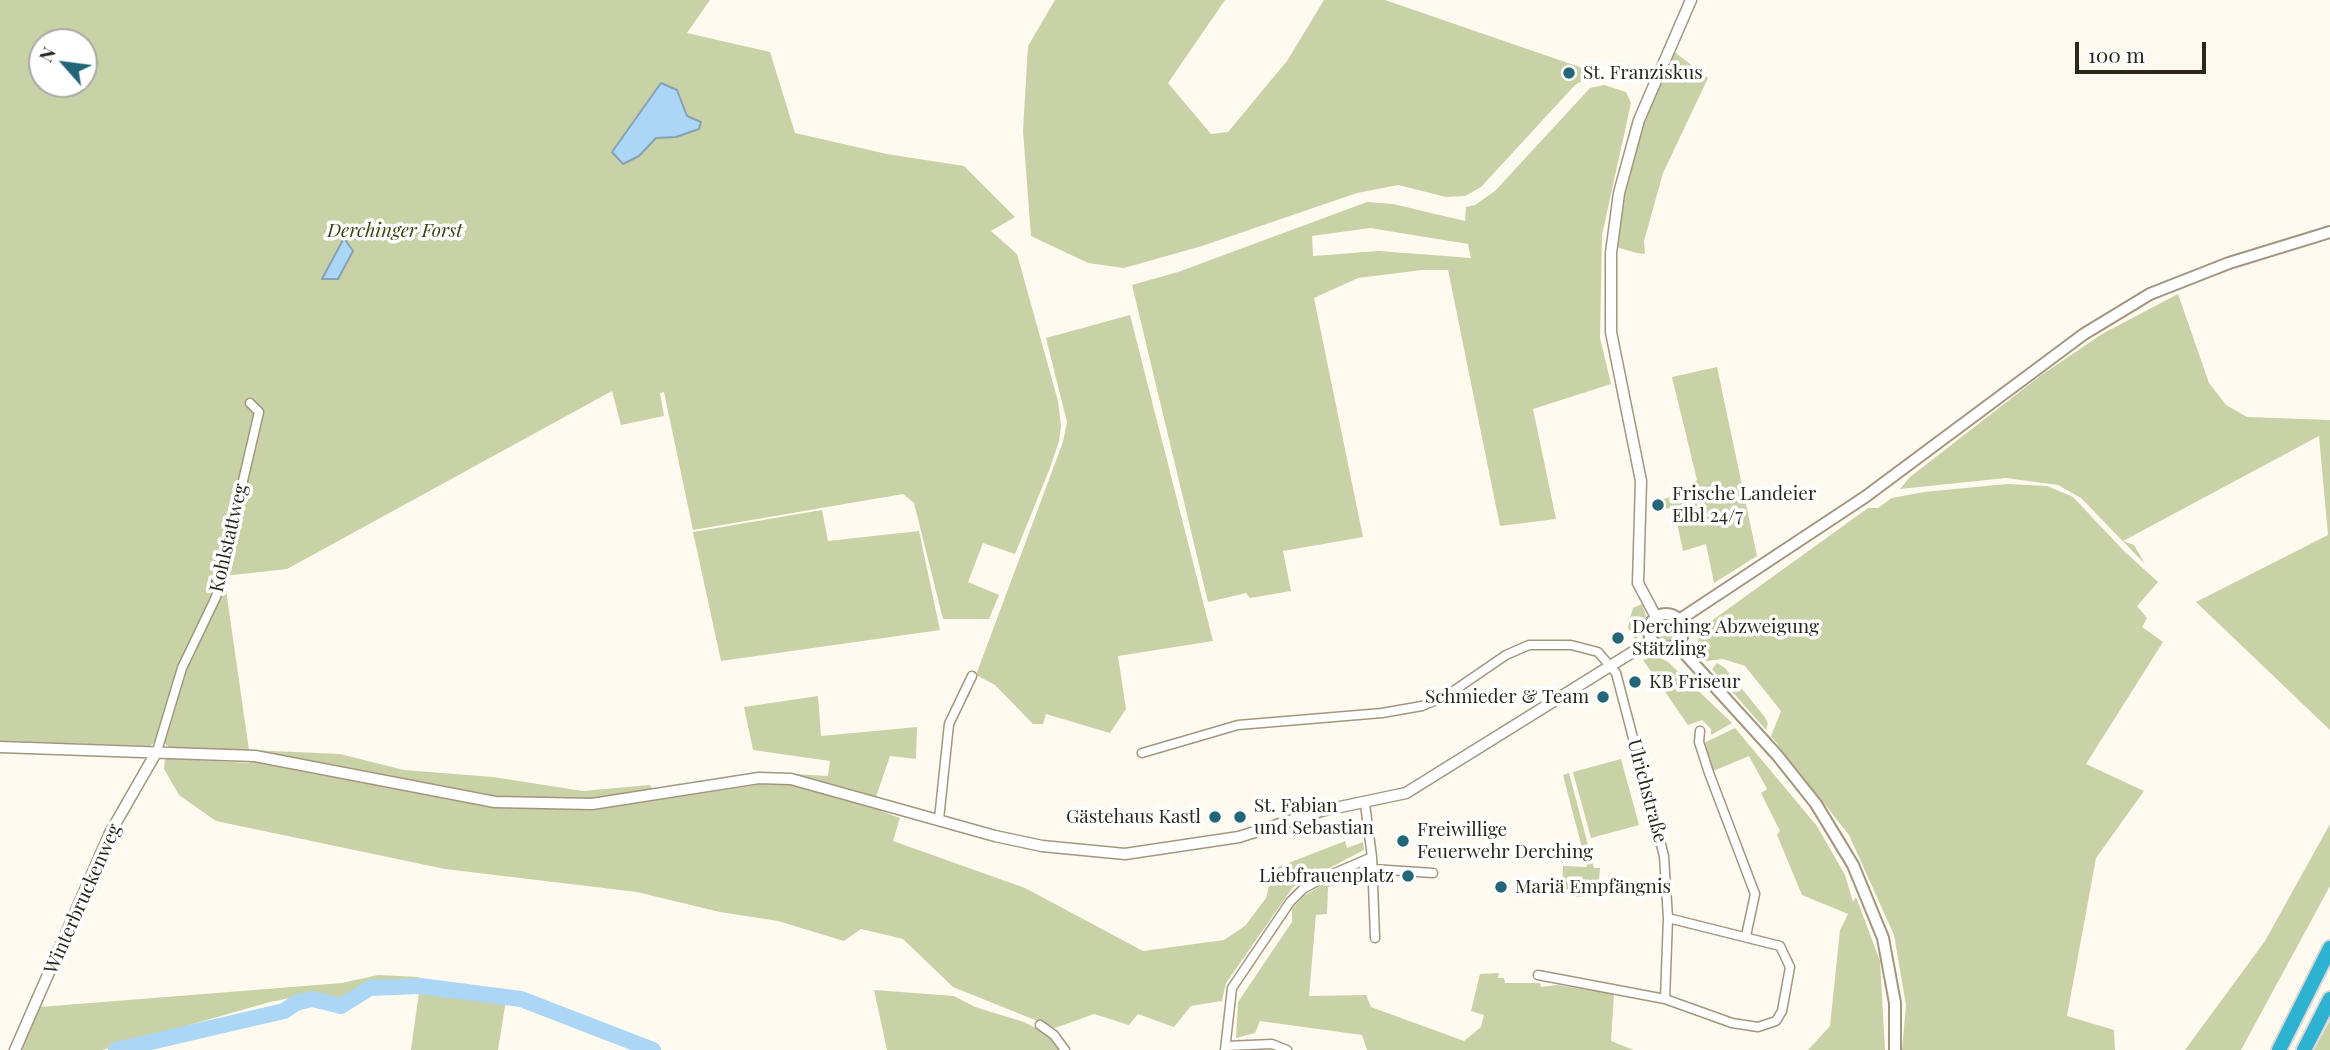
<!DOCTYPE html>
<meta charset="utf-8">
<style>
body{margin:0}
#map{position:relative;width:2330px;height:1050px;overflow:hidden;background:#fefaef;font-family:"Playfair Display",serif}
canvas{display:block}
.north{position:absolute;left:28px;top:28px;width:70px;height:70px;box-sizing:border-box;background:#fff;border:2px solid #aba9a5;border-radius:50%;rotate:298deg;font-size:19px;font-weight:700;line-height:28px;text-align:center;color:#2c271d}
.north::after{content:'';display:block;margin:auto;width:24px;height:32px;background:#226678;clip-path:polygon(50% 0,100% 100%,50% 72%,0 100%)}
.scale{position:absolute;left:2075px;top:42px;width:131px;height:32px;box-sizing:border-box;border:4px solid #2c271d;border-top:0;padding-left:9px;font-size:21px;line-height:24px;white-space:nowrap;color:#2c271d;-webkit-text-stroke:5px #fff;paint-order:stroke}
</style>
<div id="map">
<canvas width="2330" height="1050"></canvas>
<div class="north">N</div>
<div class="scale">100 m</div>
</div>
<script>
const c = document.querySelector('canvas').getContext('2d');
c.lineJoin = 'round';
function fillPath(path, color) {
  c.fillStyle = color;
  c.fill(path, 'evenodd');
}
function shape(rows) {
  const path = new Path2D();
  for (const r of rows) {
    if (r.length === 3) {
      path.moveTo(r[0] + r[2], r[1]);
      path.arc(r[0], r[1], r[2], 0, 2 * Math.PI);
      continue;
    }
    path.moveTo(r[0], r[1]);
    for (let i = 2; i < r.length; i += 2) path.lineTo(r[i], r[i + 1]);
  }
  return path;
}
function strokePath(path, color, width, dash) {
  c.strokeStyle = color;
  c.lineWidth = width;
  c.lineCap = dash ? 'butt' : 'round';
  c.setLineDash(dash || []);
  c.stroke(path);
}
function drawText(font, color, halo, rows, align = 'center') {
  c.font = font + ' "Playfair Display",serif';
  c.lineWidth = 7;
  c.setLineDash([]);
  c.textBaseline = 'middle';
  c.strokeStyle = halo;
  c.fillStyle = color;
  for (const [text, x, y, turn = 0] of rows) {
    c.save();
    c.translate(x, y);
    c.rotate((+turn || 0) * Math.PI / 180);
    c.textAlign = isNaN(turn) ? turn : align;
    if (halo) c.strokeText(text, 0, 0);
    c.fillText(text, 0, 0);
    c.restore();
  }
}
fillPath(shape([
 [0,0,710,0,687,33,770,52,795,133,887,154,964,166,1015,217,991,231,1017,254,1058,401,1061,426,1059,441,1050,468,1015,554,983,543,968,582,999,595,989,619,943,619,914,503,903,494,693,530,664,392,660,393,664,416,621,425,612,391,287,569,224,576,249,750,340,754,404,770,493,777,583,791,650,785,659,800,757,785,777,773,828,776,830,761,753,750,744,707,818,696,821,736,917,727,916,759,890,756,876,797,881,811,900,818,893,841,1025,888,1143,951,1224,940,1245,926,1266,898,1273,869,1345,841,1347,848,1363,842,1364,850,1293,887,1226,983,1222,1001,1191,1006,1174,1027,1138,1014,1129,1025,1094,1014,1055,1028,953,987,903,939,861,929,844,941,778,921,720,912,637,892,445,869,216,821,179,795,164,769,165,758,249,763,249,751,169,747,163,742,183,671,220,592,230,543,224,543,213,596,179,665,156,741,150,746,0,741],
 [42,42,84,42,84,84,42,84],
 [677,90,687,116,701,123,676,137,656,138],
 [1055,0,1225,0,1168,83,1211,134,1228,132,1287,61,1324,0,1385,0,1597,73,1575,85,1481,187,1465,196,1446,197,1398,185,1357,193,1202,246,1124,268,1088,263,1031,236,1023,131,1028,46],
 [1672,50,1708,78,1663,173,1644,241,1645,254,1637,253,1616,247,1624,199,1644,122],
 [1604,85,1626,92,1631,103,1602,235,1600,338,1611,384,1533,409,1556,519,1500,526,1448,270,1422,270,1358,278,1314,298,1363,537,1283,551,1291,591,1250,598,1246,593,1208,602,1132,285,1178,272,1367,202,1393,204,1465,221,1466,207,1475,205,1495,191,1590,88],
 [1370,228,1468,244,1471,258,1379,251,1313,256,1312,236],
 [2178,294,2209,383,2226,405,2247,417,2330,420,2330,730,2196,602,2328,535,2319,436,2123,541,2134,545,2145,564,2081,498,2058,485,2006,478,1900,489,1910,477,2040,376,2102,334],
 [1130,315,1213,641,1118,656,1126,709,1110,733,1046,714,1043,724,1033,724,995,685,976,675,1063,442,1067,422,1046,338],
 [1717,367,1757,556,1714,583,1706,544,1683,551,1674,509,1662,508,1660,500,1681,494,1697,480,1672,377],
 [2007,484,2047,486,2073,497,2123,550,2158,582,2137,606,2147,618,2142,627,2163,642,2086,764,2144,791,2096,858,2067,1016,2114,1030,2115,1050,1902,1050,1906,1005,1894,935,1849,835,1771,736,1781,711,1745,666,1723,659,1706,661,1695,649,1703,627,1868,508,1878,508,1892,498,1924,492],
 [822,510,828,541,919,531,940,630,721,661,693,532],
 [1642,604,1646,616,1636,641,1628,628,1630,618,1633,608],
 [1666,631,12],
 [1648,658,1660,658,1668,662,1732,723,1711,735,1711,729,1702,720,1688,725,1643,660],
 [1717,663,1725,668,1764,716,1768,723,1766,730,1712,669],
 [1735,728,1817,826,1845,875,1853,902,1856,897,1880,961,1885,1050,1808,1050,1830,1026,1840,930,1848,914,1802,895,1777,835,1780,831,1761,793,1767,789,1749,756,1713,771,1704,743],
 [1621,759,1639,825,1591,838,1573,772],
 [1569,773,1594,868,1600,868,1598,892,1584,891,1583,897,1576,897,1574,891,1562,891,1563,866,1587,867,1563,775],
 [2330,824,2330,886,2241,1050,2185,1050,2265,941],
 [1367,868,1368,877,1328,887,1327,914,1316,915,1309,996,1366,995,1371,1007,1464,1041,1481,1027,1484,1015,1471,1011,1480,974,1499,973,1498,978,1504,978,1505,983,1540,983,1541,987,1557,985,1614,994,1611,1041,1634,1050,1367,1050,1362,1035,1260,1021,1255,1033,1236,1038,1238,1002,1292,922,1292,909,1304,896,1330,880],
 [378,975,419,977,418,982,371,983,341,1002,310,994,270,1002,102,1050,21,1050,40,1007,342,983],
 [874,990,954,996,975,1007,1024,1022,1051,1036,1059,1050,887,1050],
 [419,992,506,1000,498,1050,411,1050],
 [2330,1020,2330,1050,2314,1050]
]), '#c9d1a7');
const water = shape([
 [661,83,677,90,687,116,701,122,699,129,676,137,656,138,639,156,623,164,612,152,661,83],
 [344,238,353,251,338,279,322,279,344,238]
]);
fillPath(water, '#acd6f5');
strokePath(water, '#86a2b4', 2);
strokePath(shape([
 [116,1050,284,1011,296,1003,312,999,341,1006,370,988,420,986,521,999,653,1050]
]), '#acd6f5', 16);
const minor = shape([
 [1700,731,1699,742,1709,773,1755,894,1746,936],
 [157,751,182,668,216,597,259,412,250,403],
 [1142,753,1238,725,1382,713,1422,706,1446,696,1506,655,1529,645,1571,645,1598,652,1616,673,1664,856,1668,918,1665,999],
 [1365,804,1372,857,1375,938],
 [939,819,949,724,972,676],
 [1373,869,1433,873],
 [1538,975,1665,999,1732,1023,1758,1027,1776,1021,1782,1011,1790,967,1780,946,1668,918],
 [1040,1025,1054,1035,1065,1050],
 [1226,1046,1272,1044,1287,1050],
 [1225,1050,1232,988,1290,902,1303,889,1321,879,1372,857]
]);
const tertiary = shape([
 [1656,617,1638,583,1641,481,1611,332,1611,253,1619,193,1639,120,1691,0],
 [0,747,255,756,495,802,592,804,759,778,791,779,995,836,1042,846,1125,854,1239,837,1321,811,1406,793,1652,640],
 [15,1050,110,833,157,751]
]);
const secondary = shape([
 [1666,631,17],
 [1679,620,1865,497,2084,334,2150,294,2229,263,2330,232],
 [1676,644,1777,755,1816,804,1853,865,1883,938,1895,1003,1895,1050]
]);
const motorway = shape([
 [2279,1050,2330,948],
 [2304,1050,2330,999]
]);
strokePath(minor, '#a2977e', 11);
strokePath(tertiary, '#a2977e', 13);
strokePath(secondary, '#a2977e', 14);
strokePath(motorway, '#d9d8d6', 18);
strokePath(minor, '#fff', 8);
strokePath(tertiary, '#fff', 10);
strokePath(secondary, '#fff', 10);
strokePath(motorway, '#2eb2d1', 14);
for (const [x, y, r, color] of [
 [1569,73,7,"#226678"],
 [1658,505,7,"#226678"],
 [1618,638,7,"#226678"],
 [1635,682,7,"#226678"],
 [1603,697,7,"#226678"],
 [1215,817,7,"#226678"],
 [1240,817,7,"#226678"],
 [1403,841,7,"#226678"],
 [1408,876,7,"#226678"],
 [1501,887,7,"#226678"]
]) {
  const dot = new Path2D();
  dot.arc(x, y, r, 0, 2 * Math.PI);
  c.fillStyle = color;
  c.fill(dot);
  strokePath(dot, '#fff', 2.5);
}
drawText('19px', '#2c271d', '#fff', [
 ["St. Franziskus",1583,73],
 ["Frische Landeier",1672,494],
 ["Elbl 24/7",1672,516],
 ["Derching Abzweigung",1632,627],
 ["Stätzling",1632,649],
 ["KB Friseur",1649,682],
 ["Schmieder & Team",1589,697,"right"],
 ["St. Fabian",1254,806],
 ["und Sebastian",1254,828],
 ["Gästehaus Kastl",1201,817,"right"],
 ["Freiwillige",1417,830],
 ["Feuerwehr Derching",1417,852],
 ["Liebfrauenplatz",1394,876,"right"],
 ["Mariä Empfängnis",1515,887]
], 'left');
drawText('italic 19px', '#3c430f', '#fff', [
 ["Derchinger Forst",395,231]
]);
drawText('19px', '#2c271d', '#fff', [
 ["Kohlstattweg",229,538,-77],
 ["Ulrichstraße",1647,791,75],
 ["Winterbruckenweg",83,899,-66]
]);
</script>
